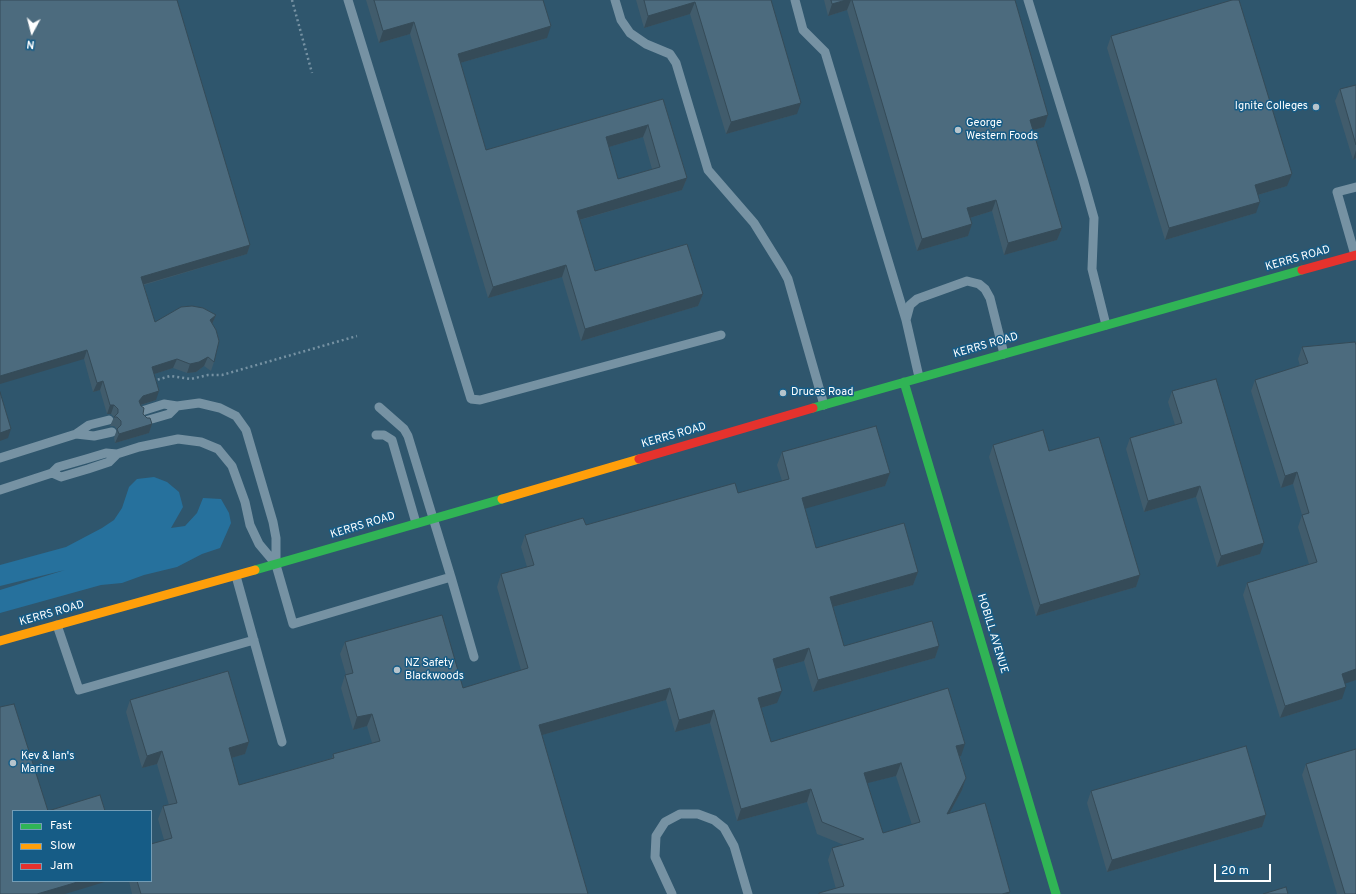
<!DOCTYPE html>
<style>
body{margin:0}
#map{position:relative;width:1356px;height:894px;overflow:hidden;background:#2f566d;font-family:Overpass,sans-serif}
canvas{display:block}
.legend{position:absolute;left:12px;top:810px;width:140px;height:72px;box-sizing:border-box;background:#165c86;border:1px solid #739db6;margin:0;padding:5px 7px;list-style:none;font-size:12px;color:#fff}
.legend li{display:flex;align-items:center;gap:8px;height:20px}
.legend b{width:20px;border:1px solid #739db6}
.north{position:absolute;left:12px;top:12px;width:40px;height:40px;-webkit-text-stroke:3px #165c86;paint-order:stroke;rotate:187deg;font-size:11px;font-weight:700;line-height:16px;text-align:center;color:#fff}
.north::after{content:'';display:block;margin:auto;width:14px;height:18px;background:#fff;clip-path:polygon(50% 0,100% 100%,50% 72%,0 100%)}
.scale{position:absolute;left:1214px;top:864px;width:57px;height:18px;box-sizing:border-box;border:2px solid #fff;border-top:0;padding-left:5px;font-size:12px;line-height:14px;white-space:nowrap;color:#fff;-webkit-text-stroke:3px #165c86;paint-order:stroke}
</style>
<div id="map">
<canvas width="1356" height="894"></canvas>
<ul class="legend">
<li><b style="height:5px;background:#30b455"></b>Fast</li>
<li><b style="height:5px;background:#ff9f0a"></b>Slow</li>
<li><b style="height:5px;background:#e5322d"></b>Jam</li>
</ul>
<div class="north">N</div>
<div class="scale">20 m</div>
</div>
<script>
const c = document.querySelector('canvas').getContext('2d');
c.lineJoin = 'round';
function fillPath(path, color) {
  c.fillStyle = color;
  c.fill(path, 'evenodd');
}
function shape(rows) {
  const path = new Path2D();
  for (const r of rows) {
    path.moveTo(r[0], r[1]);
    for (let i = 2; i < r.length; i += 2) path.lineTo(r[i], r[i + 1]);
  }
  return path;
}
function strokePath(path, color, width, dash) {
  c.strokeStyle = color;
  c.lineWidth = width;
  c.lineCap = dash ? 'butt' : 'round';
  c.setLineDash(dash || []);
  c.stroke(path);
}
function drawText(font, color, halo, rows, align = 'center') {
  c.font = font + ' Overpass,sans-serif';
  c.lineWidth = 3;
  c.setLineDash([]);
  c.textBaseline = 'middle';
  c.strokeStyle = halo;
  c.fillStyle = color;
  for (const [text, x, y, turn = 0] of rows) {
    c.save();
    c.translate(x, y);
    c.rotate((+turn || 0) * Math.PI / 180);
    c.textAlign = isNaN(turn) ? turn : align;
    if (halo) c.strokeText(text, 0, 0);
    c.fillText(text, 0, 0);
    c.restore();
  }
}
fillPath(shape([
 [154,477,167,482,179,492,183,507,171,528,185,526,197,513,203,498,221,499,229,513,231,523,220,548,202,554,177,567,144,575,122,583,101,585,0,613,0,590,65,570,0,586,0,565,66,547,102,528,114,520,122,508,129,487,137,479]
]), '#26719d');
strokePath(shape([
 [292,0,312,73],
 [153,381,170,376,191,379,208,375,222,375,357,336]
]), '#7692a3', 2.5, [2, 3]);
strokePath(shape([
 [348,0,471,399,480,400,721,335],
 [615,0,621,20,630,33,646,44,670,54,676,63,708,170,754,223,782,268,788,279,824,405],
 [795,0,803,30,825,52,906,320],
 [1028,0,1083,179,1094,218,1092,269,1106,325],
 [1355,255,1337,192,1356,187],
 [919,377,906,320,910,305,917,299,967,281,979,284,985,289,990,298,1004,354],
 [142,411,164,404,177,406,199,403,220,408,236,416,246,430,273,522,276,538,276,565,293,624,451,577,408,436,404,429,379,407],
 [145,421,169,414,177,406],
 [76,434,94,436,112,432],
 [376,435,384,435,392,440,416,523],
 [0,458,76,434,89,425,109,420],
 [52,473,58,467,86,459,106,453,117,454],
 [0,490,52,473,61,477,88,469,109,462,117,454,139,447,178,439,201,442,218,449,232,466,245,502,250,525,259,544,275,563],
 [236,576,282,742],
 [451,577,474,657],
 [57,625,79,690,254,640],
 [672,894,655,857,656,836,665,822,680,814,698,814,714,820,724,828,734,846,748,894]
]), '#7692a3', 9);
strokePath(shape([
 [904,382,1056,894],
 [813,408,1302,270],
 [255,570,502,499]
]), '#30b455', 9);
strokePath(shape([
 [502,499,639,459],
 [0,641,255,570]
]), '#ff9f0a', 9);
strokePath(shape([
 [1302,270,1356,255],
 [639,459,813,408]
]), '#e5322d', 9);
fillPath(shape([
 [0,0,250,245,247,254,144,285,155,322,216,315,212,324,214,362,211,371,204,366,196,372,187,373,173,368,154,374,156,400,141,405,143,414,152,424,149,433,115,443,114,438,117,429,114,426,110,426,114,417,111,414,107,414,100,390,93,392,84,359],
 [366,0,543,0,547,38,460,63,486,150,663,99,687,178,682,190,580,220,595,271,703,294,698,306,581,341,562,277,488,298,410,34,379,43],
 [643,137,652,169,618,179,609,147],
 [636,0,771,0,797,114,726,134,690,14,644,28],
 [824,0,1015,0,1048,115,1044,127,1033,130,1062,228,1057,240,1004,255,992,211,970,218,972,224,968,236,917,251,847,10,828,16],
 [1111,36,1287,186,1258,195,1256,213,1165,240,1107,48],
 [1356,85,1356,158,1353,160,1335,101,1340,89],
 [1356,345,1356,680,1345,683,1342,699,1280,718,1243,595,1247,583,1309,564,1298,527,1302,515,1293,484,1281,488,1251,391,1255,380,1300,366,1298,359,1302,347],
 [1172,391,1260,554,1217,567,1196,497,1144,512,1126,449,1130,438,1175,425,1168,402],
 [993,445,1049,451,1140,575,1136,587,1036,616,989,457],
 [782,452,890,473,885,486,805,508,816,548,918,572,913,585,833,607,844,646,939,646,935,658,813,692,804,661,776,669,777,703,761,708,771,742,961,756,960,756,966,778,962,790,949,814,1010,892,1009,894,819,894,836,889,828,860,832,848,844,845,817,834,807,802,737,821,710,723,675,732,666,700,542,735,588,894,132,894,129,881,151,881,164,840,158,819,163,806,169,805,157,764,142,768,126,712,130,700,249,742,245,754,231,758,239,785,332,758,333,754,372,743,367,726,353,730,341,688,345,675,346,675,340,654,345,642,463,688,521,670,497,587,501,574,527,567,521,547,525,535,586,525,738,493,782,481,777,465],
 [896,776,912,825,883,833,867,783],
 [1306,764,1356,894,1337,894,1302,775],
 [1091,791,1266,815,1262,827,1107,872,1087,803]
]), '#415c6c');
fillPath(shape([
 [846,0,851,0,847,10,828,16,832,4],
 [695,2,690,14,644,28,648,16],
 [414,22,410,34,379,43,383,31],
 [551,26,547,38,453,65,458,54],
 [801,103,797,114,726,134,731,122],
 [1048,115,1044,127,1026,132,1030,120],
 [648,125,643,137,602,149,606,137],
 [1356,150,1356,158,1353,160],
 [1292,174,1287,186,1251,197,1255,185],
 [687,178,682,190,572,222,577,211],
 [996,200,992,211,963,220,967,208],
 [1260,202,1256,213,1165,240,1169,228],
 [972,224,968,236,917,251,922,239],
 [1062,228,1057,240,1004,255,1008,243],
 [250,245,247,254,138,286,141,277],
 [566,265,562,277,488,298,493,287],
 [703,294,698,306,581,341,585,329],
 [216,315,212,324,210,320],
 [87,350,84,359,0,384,0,376],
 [208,357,204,366,196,372,187,373,190,364],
 [177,359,173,368,148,376,152,367],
 [103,381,100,390,93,392,97,383],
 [159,391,156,400,140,405,139,401,143,396],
 [110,405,114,405,111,414,107,414],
 [152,424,149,433,115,443,119,434],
 [11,429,8,438,0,441,0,433],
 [1297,472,1293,484,1281,488,1285,476],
 [890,473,885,486,797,511,802,498],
 [1200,486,1196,497,1144,512,1148,501],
 [1264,543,1260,554,1217,567,1221,556],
 [918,572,913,585,825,609,830,597],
 [1140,575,1136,587,1036,616,1040,605],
 [939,646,935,658,813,692,818,680],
 [809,648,804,661,768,671,773,659],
 [1356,669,1356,680,1338,686,1342,674],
 [1346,687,1342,699,1280,718,1285,706],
 [670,688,666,700,535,737,539,725],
 [782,691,777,703,754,710,758,698],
 [714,710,710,723,675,732,679,720],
 [372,714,367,726,353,730,357,717],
 [249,742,245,754,224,760,229,748],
 [965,744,961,756,952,758,956,746],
 [162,751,157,764,142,768,147,756],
 [901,763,896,776,860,785,864,773],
 [966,778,962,790,942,827,947,814],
 [811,789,807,802,737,821,741,809],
 [1266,815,1262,827,1107,872,1112,860],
 [81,881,108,881,65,894,37,894],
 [1010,892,1009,894,1002,894]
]), '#354b58');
const building = shape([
 [0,0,177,0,250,245,141,277,155,322,181,307,192,306,203,308,216,315,210,320,216,330,219,341,214,362,208,357,199,362,190,364,177,359,152,367,159,391,143,396,139,401,141,406,144,408,143,414,147,418,150,418,152,424,119,434,117,429,121,425,121,421,117,417,114,417,118,413,118,409,114,405,110,405,103,381,97,383,87,350,0,376,0,0],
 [374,0,543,0,551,26,458,54,486,150,663,99,687,178,577,211,595,271,687,244,703,294,585,329,566,265,493,287,414,22,383,31,374,0],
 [648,125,660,167,618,179,606,137,648,125],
 [644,0,771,0,801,103,731,122,695,2,648,16,644,0],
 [831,0,846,0,832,4,831,0],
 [852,0,1015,0,1048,115,1030,120,1062,228,1008,243,996,200,967,208,972,224,922,239,852,0],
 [1232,0,1239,0,1292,174,1255,185,1260,202,1169,228,1111,36,1232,0],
 [1356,85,1356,145,1340,89,1356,85],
 [1355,342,1356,345,1356,669,1342,674,1346,687,1285,706,1247,583,1317,562,1302,515,1309,513,1297,472,1285,476,1255,380,1308,363,1302,347,1355,342],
 [1216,379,1264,543,1221,556,1200,486,1148,501,1130,438,1182,423,1172,391,1216,379],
 [0,392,11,429,0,433,0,392],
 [876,426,890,473,802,498,816,548,904,523,918,572,830,597,844,646,932,621,939,646,818,680,809,648,773,659,782,691,758,698,771,742,948,688,965,744,956,746,966,778,947,814,985,803,1010,892,1002,894,819,894,819,893,844,886,832,848,864,839,822,822,811,789,741,809,714,710,679,720,670,688,539,725,588,894,141,894,137,881,151,881,151,844,172,838,163,806,177,803,162,751,147,756,130,700,228,671,249,742,229,748,239,785,334,758,333,754,380,741,372,714,357,717,345,675,353,673,345,642,442,615,463,688,528,668,501,574,534,565,525,535,583,518,586,525,735,483,738,493,789,479,782,452,876,426],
 [901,763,920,822,883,833,864,773,901,763],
 [1043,430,1049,451,1099,437,1140,575,1040,605,993,445,1043,430],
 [14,704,48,811,13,811,13,881,81,881,37,894,0,894,0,707,14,704],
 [1246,746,1266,815,1112,860,1091,791,1246,746],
 [1356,749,1356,894,1345,894,1306,764,1356,749],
 [100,795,105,811,48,811,100,795],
 [1286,887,1288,894,1263,894,1286,887]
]);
fillPath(building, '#4c6b7e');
strokePath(building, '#354b58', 1);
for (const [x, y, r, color] of [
 [1316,107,4,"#b6c4cc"],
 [958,130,4,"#b6c4cc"],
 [783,393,4,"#b6c4cc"],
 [397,670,4,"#b6c4cc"],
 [13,763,4,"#b6c4cc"]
]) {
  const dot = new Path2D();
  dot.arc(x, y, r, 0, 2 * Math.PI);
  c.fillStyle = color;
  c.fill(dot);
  strokePath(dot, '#165c86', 1.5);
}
drawText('11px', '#fff', '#165c86', [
 ["Ignite Colleges",1308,107,"right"],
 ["George",966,124],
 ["Western Foods",966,137],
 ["Druces Road",791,393],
 ["NZ Safety",405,664],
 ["Blackwoods",405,677],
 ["Kev & Ian's",21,757],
 ["Marine",21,770]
], 'left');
drawText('11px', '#fff', '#165c86', [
 ["KERRS ROAD",1298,259,-16],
 ["KERRS ROAD",986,346,-16],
 ["KERRS ROAD",674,436,-16],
 ["KERRS ROAD",363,526,-17],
 ["KERRS ROAD",52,614,-16],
 ["HOBILL AVENUE",992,634,73]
]);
</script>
